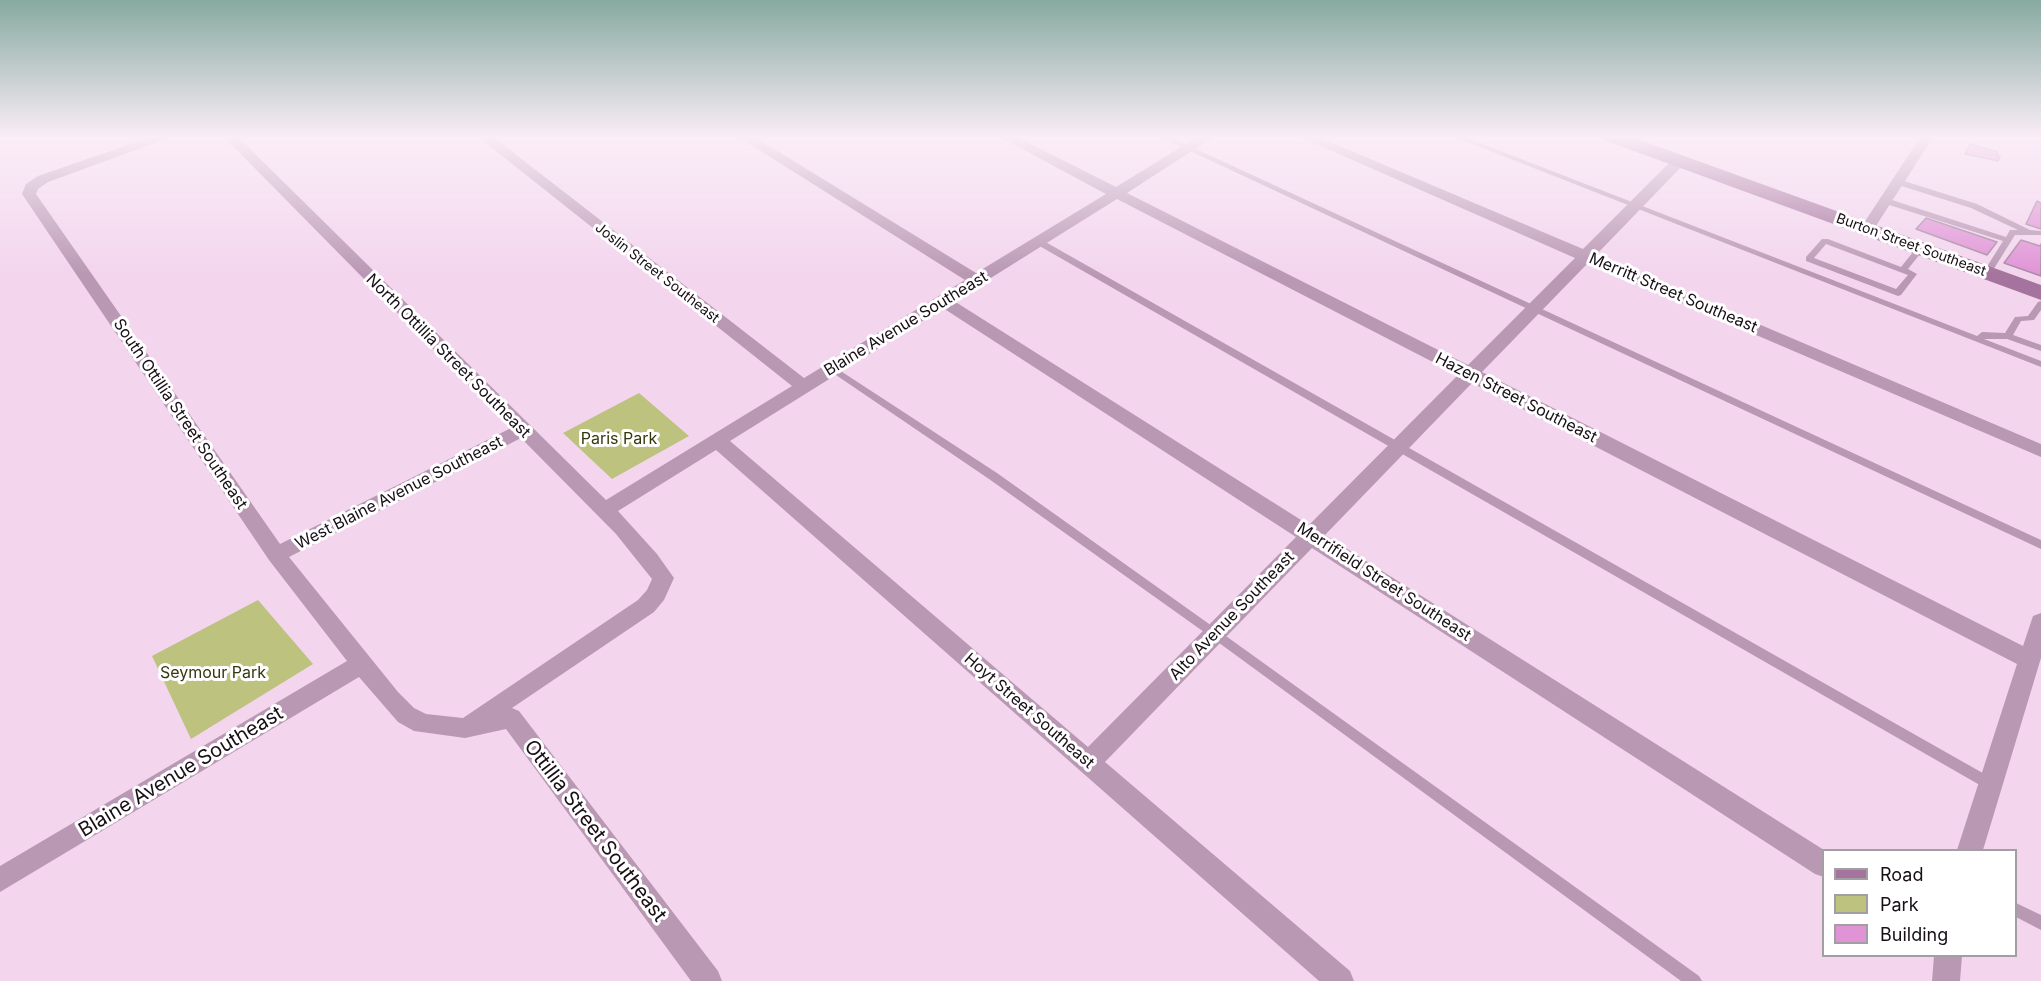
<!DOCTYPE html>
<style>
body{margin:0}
#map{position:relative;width:2041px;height:981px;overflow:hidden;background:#f3d6ee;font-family:Inter,sans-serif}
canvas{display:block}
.legend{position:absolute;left:1822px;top:849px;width:195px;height:108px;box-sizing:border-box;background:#fff;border:2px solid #a29fa2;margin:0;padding:8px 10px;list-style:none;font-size:18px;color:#170e16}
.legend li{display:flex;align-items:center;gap:12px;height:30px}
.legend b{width:30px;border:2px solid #a29fa2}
</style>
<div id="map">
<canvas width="2041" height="981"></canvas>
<ul class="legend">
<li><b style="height:8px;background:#a5749e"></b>Road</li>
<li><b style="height:16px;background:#bdc27e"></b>Park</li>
<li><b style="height:16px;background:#e094d6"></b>Building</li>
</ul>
</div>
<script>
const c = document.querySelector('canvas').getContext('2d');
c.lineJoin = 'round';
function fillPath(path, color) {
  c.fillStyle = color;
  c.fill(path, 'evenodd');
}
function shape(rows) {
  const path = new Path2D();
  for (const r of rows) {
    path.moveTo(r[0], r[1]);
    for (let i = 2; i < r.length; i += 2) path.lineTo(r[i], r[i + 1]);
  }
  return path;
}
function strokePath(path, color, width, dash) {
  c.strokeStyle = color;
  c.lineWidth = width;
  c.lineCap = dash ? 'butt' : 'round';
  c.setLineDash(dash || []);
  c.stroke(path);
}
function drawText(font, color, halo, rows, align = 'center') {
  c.font = font + ' Inter,sans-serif';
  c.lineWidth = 6;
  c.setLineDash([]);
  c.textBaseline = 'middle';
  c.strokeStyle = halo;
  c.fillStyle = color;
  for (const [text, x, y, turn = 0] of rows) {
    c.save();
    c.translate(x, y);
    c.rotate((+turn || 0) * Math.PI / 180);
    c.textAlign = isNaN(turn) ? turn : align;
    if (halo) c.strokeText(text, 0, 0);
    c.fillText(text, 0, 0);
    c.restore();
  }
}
fillPath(shape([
 [639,393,689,436,612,479,563,433],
 [258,600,313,664,191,739,152,656]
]), '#bdc27e');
const building = shape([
 [1970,144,1998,152,1997,155,2000,156,1998,161,1965,154,1970,144],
 [2037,201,2041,203,2041,229,2026,224,2037,201],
 [1926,218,1997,242,1987,255,1916,229,1926,218],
 [2021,240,2040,246,2041,244,2041,276,2004,263,2021,240]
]);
fillPath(building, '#e094d6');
strokePath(building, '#a68ba2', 1.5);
fillPath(shape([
 [1158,136,1168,136,2041,540,2041,549,1158,136],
 [1452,136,1462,136,1977,336,1982,332,2005,333,2015,317,2028,316,2038,302,2041,301,2041,310,2034,320,2021,321,2013,335,2041,345,2041,351,2007,339,1984,339,2041,361,2041,367,1452,136],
 [1895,180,1901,180,1977,204,2030,230,2041,231,2041,235,2015,235,1990,275,1984,275,1983,273,2003,241,1883,203,1883,199,1889,199,2006,237,2010,230,2018,230,1971,208,1895,184,1895,180],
 [1822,239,1828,239,1901,267,1917,247,1920,247,1924,249,1908,269,1917,274,1901,295,1898,296,1806,261,1806,257,1822,239],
 [1826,244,1900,272,1908,275,1896,289,1814,258,1826,244],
 [1036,240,1042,240,1995,780,1997,784,1995,788,1990,790,1985,788,1036,244,1036,240],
 [833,366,997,473,1219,631,1699,976,1702,981,1681,981,1211,637,989,479,830,371,828,369,833,366],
 [2016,903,2041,915,2041,930,2016,917,2016,903]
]), '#b998b4');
fillPath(shape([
 [154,136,174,136,48,182,38,189,36,194,280,544,511,428,223,136,237,136,606,500,792,386,477,136,492,136,804,378,965,280,737,136,753,136,976,273,1106,194,998,136,1015,136,1116,187,1199,136,1215,136,1127,193,1468,365,1575,258,1298,136,1316,136,1583,249,1674,158,1684,158,1686,161,1684,164,1596,255,2041,444,2041,457,1588,263,1482,372,2023,646,2033,616,2041,613,2041,658,1983,850,1957,850,2017,664,1472,383,1325,535,1824,850,1824,877,1815,874,1312,548,1105,762,1350,971,1354,981,1319,981,716,450,618,511,657,554,674,578,664,600,654,612,512,708,519,711,718,971,722,981,691,981,506,729,465,738,414,731,398,722,359,677,0,892,0,866,347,661,269,560,22,194,26,184,38,176,154,136],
 [1117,199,1458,375,1309,525,954,301,1117,199],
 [943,308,1296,537,1088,747,730,441,943,308],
 [521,438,616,534,652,579,647,590,638,600,463,718,426,714,414,708,398,692,289,557,521,438],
 [1921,136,1934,136,1872,232,1862,232,1860,229,1921,136],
 [1934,956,1962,956,1960,981,1932,981,1934,956]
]), '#b998b4');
fillPath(shape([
 [1602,136,1629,136,2041,285,2041,300,1604,140,1602,136]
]), '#a5749e');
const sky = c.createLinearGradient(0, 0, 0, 274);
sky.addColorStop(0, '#87aaa0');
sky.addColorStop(0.5, '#faedf7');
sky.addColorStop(1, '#faedf700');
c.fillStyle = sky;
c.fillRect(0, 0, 2041, 274);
drawText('14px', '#170e16', '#fff', [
 ["Burton Street Southeast",1911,245,20],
 ["Joslin Street Southeast",657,273,38]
]);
drawText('16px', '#170e16', '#fff', [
 ["Merritt Street Southeast",1673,293,23],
 ["Blaine Avenue Southeast",906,324,-31],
 ["North Ottillia Street Southeast",448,356,45],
 ["Hazen Street Southeast",1516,398,27],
 ["South Ottillia Street Southeast",180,414,56],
 ["West Blaine Avenue Southeast",399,493,-27],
 ["Merrifield Street Southeast",1384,582,33],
 ["Alto Avenue Southeast",1232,616,-46],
 ["Hoyt Street Southeast",1029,711,41]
]);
drawText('16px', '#35370c', '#fff', [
 ["Paris Park",619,439],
 ["Seymour Park",213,673]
]);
drawText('20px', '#170e16', '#fff', [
 ["Blaine Avenue Southeast",181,772,-31],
 ["Ottillia Street Southeast",595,831,53]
]);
</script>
